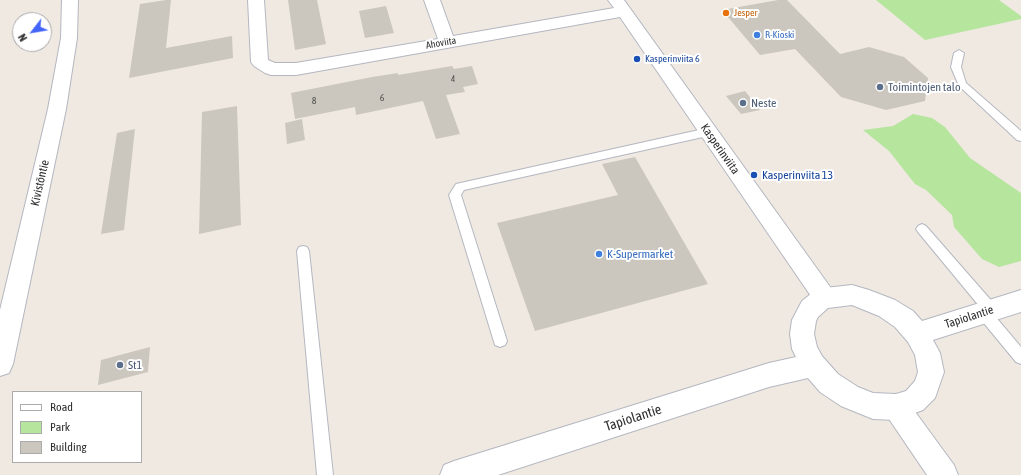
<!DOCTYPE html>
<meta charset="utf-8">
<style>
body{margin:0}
#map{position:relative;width:1021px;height:475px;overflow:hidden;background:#efe9e1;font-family:"Asap Condensed",sans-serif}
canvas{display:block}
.legend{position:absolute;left:12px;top:391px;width:130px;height:72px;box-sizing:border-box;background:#fff;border:1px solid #ababab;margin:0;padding:5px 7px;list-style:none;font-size:12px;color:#2e2e2e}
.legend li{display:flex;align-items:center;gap:8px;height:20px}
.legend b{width:20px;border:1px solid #ababab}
.north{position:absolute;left:12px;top:12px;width:40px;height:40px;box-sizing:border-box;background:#fff;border:1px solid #ababab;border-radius:50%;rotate:239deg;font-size:11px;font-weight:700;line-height:16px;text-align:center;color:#2e2e2e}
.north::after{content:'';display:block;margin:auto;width:14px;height:18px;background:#4264fb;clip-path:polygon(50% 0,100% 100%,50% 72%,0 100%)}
</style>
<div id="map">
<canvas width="1021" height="475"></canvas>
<ul class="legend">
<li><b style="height:5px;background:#fff"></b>Road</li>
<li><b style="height:11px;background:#b6e59e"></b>Park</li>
<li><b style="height:11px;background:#cbc7bf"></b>Building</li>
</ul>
<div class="north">N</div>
</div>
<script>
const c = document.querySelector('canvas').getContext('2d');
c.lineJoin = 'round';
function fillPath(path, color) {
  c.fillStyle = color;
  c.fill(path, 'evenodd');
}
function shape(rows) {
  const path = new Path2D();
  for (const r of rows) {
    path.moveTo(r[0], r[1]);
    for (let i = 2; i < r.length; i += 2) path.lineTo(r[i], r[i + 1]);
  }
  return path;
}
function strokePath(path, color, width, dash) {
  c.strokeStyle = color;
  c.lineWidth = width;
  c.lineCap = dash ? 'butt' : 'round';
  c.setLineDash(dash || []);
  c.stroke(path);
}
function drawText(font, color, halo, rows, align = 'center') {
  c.font = font + ' "Asap Condensed",sans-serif';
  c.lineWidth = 4;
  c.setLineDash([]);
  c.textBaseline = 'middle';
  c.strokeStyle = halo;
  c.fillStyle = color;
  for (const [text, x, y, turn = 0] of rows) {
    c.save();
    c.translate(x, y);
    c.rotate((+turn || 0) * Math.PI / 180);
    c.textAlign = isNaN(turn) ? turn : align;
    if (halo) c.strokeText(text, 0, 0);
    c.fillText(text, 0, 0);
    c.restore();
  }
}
fillPath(shape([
 [876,0,999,0,1021,16,1021,19,925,40],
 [913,114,932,118,945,127,970,158,1021,193,1021,261,999,267,982,259,954,227,952,215,926,190,915,184,889,151,863,130,893,126]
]), '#b6e59e');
fillPath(shape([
 [166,0,171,0,166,48,232,36,233,58,129,78,140,4],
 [288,0,317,0,326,44,295,50],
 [778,0,787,0,840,54,869,47,904,57,928,78,925,101,886,110,841,97,795,49,760,55,722,10],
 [386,6,394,33,365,38,359,11],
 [452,66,454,69,472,66,478,84,463,87,465,92,446,95,460,134,436,139,423,101,356,115,355,107,295,119,291,93,372,77,398,73,398,75],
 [745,91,760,110,741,114,726,96],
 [237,106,241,225,199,234,202,112],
 [302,119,305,140,287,144,285,123],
 [135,129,124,230,101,234,117,133],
 [635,157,708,284,535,331,497,223,618,195,602,164],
 [150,347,148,372,98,385,101,360]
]), '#cbc7bf');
const service = shape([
 [959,50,964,53,961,67,966,83,1021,131,1021,141,1017,140,959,86,951,67,954,53,959,50],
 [708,128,712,129,713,132,712,135,464,190,461,195,507,341,505,345,500,347,495,345,449,195,456,184,708,128],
 [922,224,926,226,996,306,998,310,994,315,1021,347,1021,364,1016,362,978,316,976,312,980,307,918,232,916,229,918,226,922,224],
 [303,246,307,247,309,251,333,475,317,475,297,251,299,247,303,246]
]);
const minor = shape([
 [248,0,264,0,268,60,275,63,296,63,438,39,424,0,440,0,453,36,614,8,608,0,624,0,833,291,837,298,833,305,825,308,817,305,620,17,296,75,271,75,265,73,254,66,251,62,248,0],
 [896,394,905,398,954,465,958,475,927,475,887,416,883,407,887,398,896,394]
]);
const tertiary = shape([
 [852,285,869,290,895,300,913,311,922,321,1021,290,1021,312,933,340,940,353,944,372,935,398,923,410,896,420,873,419,841,406,820,392,808,378,769,387,498,475,440,475,444,465,454,461,769,363,796,357,792,349,790,334,792,320,802,301,812,293,825,288,852,285],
 [852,305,879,316,895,327,908,342,915,355,918,372,915,381,906,391,896,394,873,393,858,387,838,374,822,356,817,347,814,334,816,321,818,317,828,308,852,305]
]);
const secondary = shape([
 [62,0,78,0,77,38,66,109,13,364,9,373,0,376,0,310,48,109,61,38,62,0]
]);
strokePath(service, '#b4b7c1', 2);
strokePath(minor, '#b4b7c1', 2);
strokePath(tertiary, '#b4b7c1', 2);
strokePath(secondary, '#b4b7c1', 2);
fillPath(service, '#fff');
fillPath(minor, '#fff');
fillPath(tertiary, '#fff');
fillPath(secondary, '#fff');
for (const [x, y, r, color] of [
 [726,13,4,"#e8710a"],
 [757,35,4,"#3f7fe0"],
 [637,59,4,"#1a4fb4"],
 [880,87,4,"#5c6f8a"],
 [743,103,4,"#5c6f8a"],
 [754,175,4,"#1a4fb4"],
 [599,254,4,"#3f7fe0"],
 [120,365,4,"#5c6f8a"]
]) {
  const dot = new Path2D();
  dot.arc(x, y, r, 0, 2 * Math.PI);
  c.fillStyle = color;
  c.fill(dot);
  strokePath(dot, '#fff', 1.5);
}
drawText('9px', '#555452', null, [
 ["4",453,79]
]);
drawText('10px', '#c56008', '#fff', [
 ["Jesper",734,13]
], 'left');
drawText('10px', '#366cbe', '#fff', [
 ["R-Kioski",765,35]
], 'left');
drawText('10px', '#2e2e2e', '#fff', [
 ["Ahoviita",441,43,-10]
]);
drawText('10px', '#164399', '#fff', [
 ["Kasperinviita 6",645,59]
], 'left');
drawText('10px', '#555452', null, [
 ["6",382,98],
 ["8",314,101]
]);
drawText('12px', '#4e5e75', '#fff', [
 ["Toimintojen talo",888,87],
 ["Neste",751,103],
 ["St1",128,365]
], 'left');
drawText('12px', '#2e2e2e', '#fff', [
 ["Kasperinviita",720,149,55],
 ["Kivistöntie",40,183,-77],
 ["Tapiolantie",969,317,-18]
]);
drawText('12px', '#164399', '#fff', [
 ["Kasperinviita 13",762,175]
], 'left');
drawText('12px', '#366cbe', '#fff', [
 ["K-Supermarket",607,254]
], 'left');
drawText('14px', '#2e2e2e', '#fff', [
 ["Tapiolantie",633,418,-18]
]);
</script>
